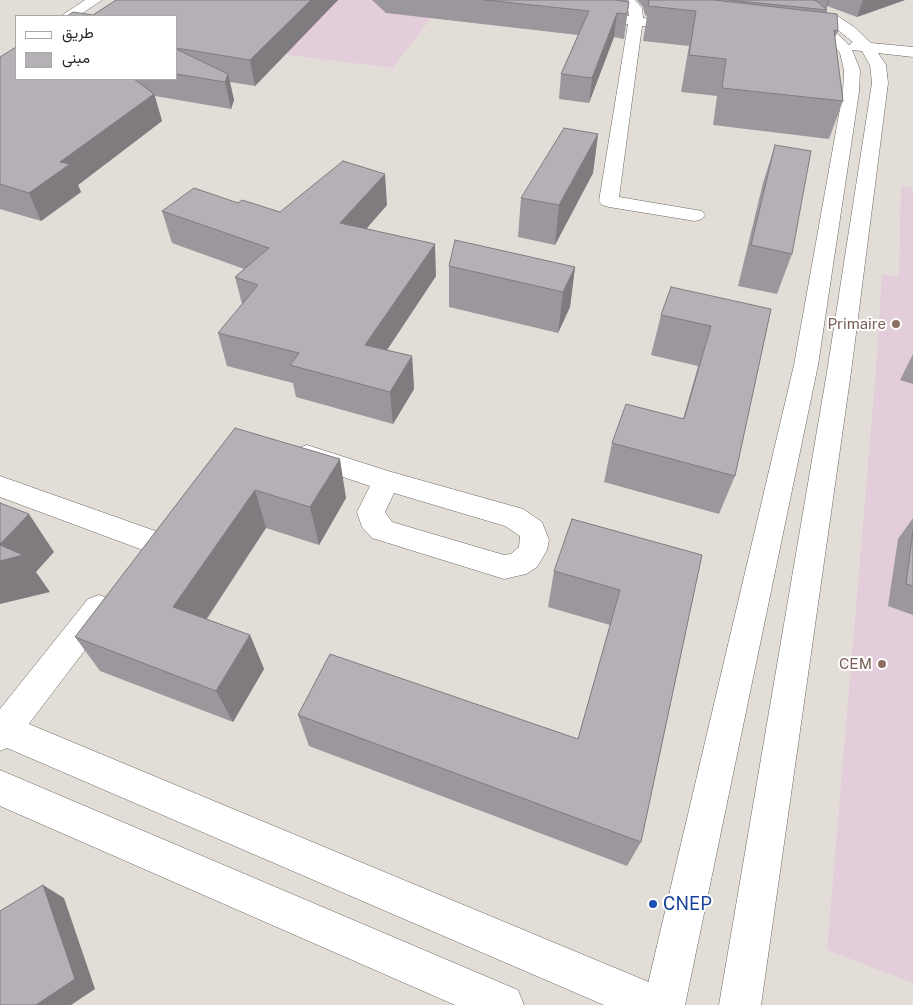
<!DOCTYPE html>
<meta charset="utf-8">
<style>
body{margin:0}
#map{position:relative;width:913px;height:1005px;overflow:hidden;background:#e2ded7;font-family:"Public Sans",Vazirmatn,sans-serif}
canvas{display:block}
.legend{position:absolute;left:15px;top:15px;width:162px;height:65px;box-sizing:border-box;background:#fff;border:1px solid #aaa9a8;margin:0;padding:6px 9px;list-style:none;font-size:15px;color:#2b2926}
.legend li{display:flex;align-items:center;gap:10px;height:25px}
.legend b{width:25px;border:1px solid #aaa9a8}
</style>
<div id="map">
<canvas width="913" height="1005"></canvas>
<ul class="legend">
<li><b style="height:6px;background:#fff"></b>طريق</li>
<li><b style="height:14px;background:#b5b0b6"></b>مبنى</li>
</ul>
</div>
<script>
const c = document.querySelector('canvas').getContext('2d');
c.lineJoin = 'round';
function fillPath(path, color) {
  c.fillStyle = color;
  c.fill(path, 'evenodd');
}
function shape(rows) {
  const path = new Path2D();
  for (const r of rows) {
    path.moveTo(r[0], r[1]);
    for (let i = 2; i < r.length; i += 2) path.lineTo(r[i], r[i + 1]);
  }
  return path;
}
function strokePath(path, color, width, dash) {
  c.strokeStyle = color;
  c.lineWidth = width;
  c.lineCap = dash ? 'butt' : 'round';
  c.setLineDash(dash || []);
  c.stroke(path);
}
function drawText(font, color, halo, rows, align = 'center') {
  c.font = font + ' "Public Sans",sans-serif';
  c.lineWidth = 4;
  c.setLineDash([]);
  c.textBaseline = 'middle';
  c.strokeStyle = halo;
  c.fillStyle = color;
  for (const [text, x, y, turn = 0] of rows) {
    c.save();
    c.translate(x, y);
    c.rotate((+turn || 0) * Math.PI / 180);
    c.textAlign = isNaN(turn) ? turn : align;
    if (halo) c.strokeText(text, 0, 0);
    c.fillText(text, 0, 0);
    c.restore();
  }
}
fillPath(shape([
 [146,0,425,0,443,2,393,68,176,41,176,16,124,16],
 [901,186,913,188,913,983,827,950,876,370,882,274,899,277]
]), '#e3cdda');
const street = shape([
 [85,0,102,0,78,16,61,16,85,0],
 [621,0,635,0,642,8,643,18,681,22,686,23,688,26,686,29,681,30,642,26,619,197,702,211,705,215,702,219,695,221,609,207,602,205,599,201,628,24,590,20,583,16,590,12,629,16,628,9,621,0],
 [772,0,789,0,822,19,849,45,853,42,826,21,824,18,826,15,836,15,854,27,871,43,913,47,913,57,878,53,886,65,888,83,851,372,761,1005,719,1005,827,372,872,83,870,65,862,51,852,50,860,70,859,92,818,365,685,1005,643,1005,794,365,843,92,844,70,840,53,836,48,812,25,772,0],
 [307,445,388,471,523,509,542,522,549,540,547,550,537,567,526,574,504,579,372,538,362,527,357,512,370,486,298,462,294,455,298,448,307,445],
 [394,493,505,526,520,536,519,547,511,554,504,555,392,522,385,512,394,493],
 [0,476,161,533,165,541,161,549,151,553,0,497,0,476],
 [99,595,110,599,114,608,110,617,12,746,0,751,0,709,88,599,99,595]
]);
const secondary = shape([
 [0,712,668,990,674,1005,604,1005,0,745,0,712],
 [0,770,518,990,524,1005,455,1005,0,806,0,770]
]);
strokePath(street, '#6a6761', 1);
strokePath(secondary, '#6a6761', 1);
fillPath(street, '#fff');
fillPath(secondary, '#fff');
fillPath(shape([
 [116,0,338,0,255,86,230,82,234,100,231,109,155,96,162,121,78,185,81,192,41,221,0,209,0,57,16,79,176,79,176,16,93,15],
 [372,0,629,0,628,2,629,2,624,39,614,37,589,103,559,99,561,74,578,35,386,13],
 [637,0,905,0,857,17,827,6,826,9,827,10,827,13,838,31,835,38,843,101,829,139,713,125,717,96,681,92,689,46,643,41,647,16,645,15,643,7],
 [598,134,593,173,555,245,518,237,521,198],
 [775,145,792,254,777,294,738,286,763,183],
 [238,203,280,212,387,205,367,228,436,276,387,350,412,356,414,389,393,424,296,397,293,383,227,366,218,333,242,304,235,277,244,269,172,243,162,211],
 [449,266,575,267,570,307,558,333,449,307],
 [771,309,735,476,719,514,604,482,612,443,683,419,698,366,651,355,661,315],
 [913,354,913,384,900,380],
 [235,428,346,498,319,545,266,528,207,619,250,635,264,669,233,722,100,671,75,637],
 [913,518,913,615,888,606,898,539],
 [702,555,641,842,627,866,309,746,298,715,578,739,610,625,548,607,554,571]
]), '#9c979d');
fillPath(shape([
 [311,0,338,0,255,86,250,60],
 [828,0,829,0,826,10,825,10],
 [863,0,905,0,857,17],
 [617,13,614,37,589,103,592,78],
 [228,74,234,100,231,109,225,82],
 [154,94,162,121,78,185,81,192,41,221,29,193,60,162],
 [598,134,593,173,555,245,559,205],
 [385,174,387,205,344,254,340,223],
 [435,244,436,276,369,377,365,345],
 [575,267,570,307,558,333,563,292],
 [412,356,414,389,393,424,390,392],
 [340,459,346,498,319,545,310,507],
 [255,490,266,528,191,642,173,607],
 [29,514,54,552,36,572,50,592,0,604,0,544],
 [250,635,264,669,233,722,216,691],
 [43,885,64,898,95,989,71,1005,36,1005]
]), '#7f7b7f');
const building = shape([
 [116,0,311,0,250,60,176,48,176,16,67,16,73,12,93,15,116,0],
 [485,0,615,0,629,2,627,14,617,13,592,78,561,74,589,11,485,0],
 [649,0,714,0,837,14,838,31,834,30,843,101,722,88,726,59,689,55,696,11,648,6,649,0],
 [729,0,814,0,818,2,827,10,729,0],
 [16,47,16,79,134,79,154,94,60,162,70,164,29,193,0,184,0,57,16,47],
 [176,49,228,74,225,82,176,74,176,49],
 [564,128,598,134,559,205,521,198,564,128],
 [775,145,811,151,792,254,751,245,775,145],
 [343,161,385,174,340,223,435,244,365,345,412,356,390,392,290,365,299,353,218,333,258,285,235,277,269,248,162,211,194,188,238,203,242,200,280,212,343,161],
 [455,240,575,267,563,292,449,266,455,240],
 [671,287,771,309,735,476,612,443,626,404,684,419,711,326,661,315,671,287],
 [235,428,340,459,310,507,255,490,173,607,250,635,216,691,75,637,235,428],
 [0,503,29,514,0,544,0,503],
 [572,519,702,555,641,842,298,715,330,654,578,739,620,590,554,571,572,519],
 [913,530,913,586,906,584,913,530],
 [0,545,23,555,0,561,0,545],
 [43,885,75,979,36,1005,0,1005,0,911,43,885]
]);
fillPath(building, '#b5b0b6');
strokePath(building, '#7f7b7f', 1);
for (const [x, y, r, color] of [
 [896,324,5,"#8d6e63"],
 [882,664,5,"#8d6e63"],
 [653,904,5,"#1a4fb4"]
]) {
  const dot = new Path2D();
  dot.arc(x, y, r, 0, 2 * Math.PI);
  c.fillStyle = color;
  c.fill(dot);
  strokePath(dot, '#fff', 2);
}
drawText('15px', '#785e54', '#fff', [
 ["Primaire",886,324],
 ["CEM",872,664]
], 'right');
drawText('18px', '#164399', '#fff', [
 ["CNEP",663,904]
], 'left');
</script>
